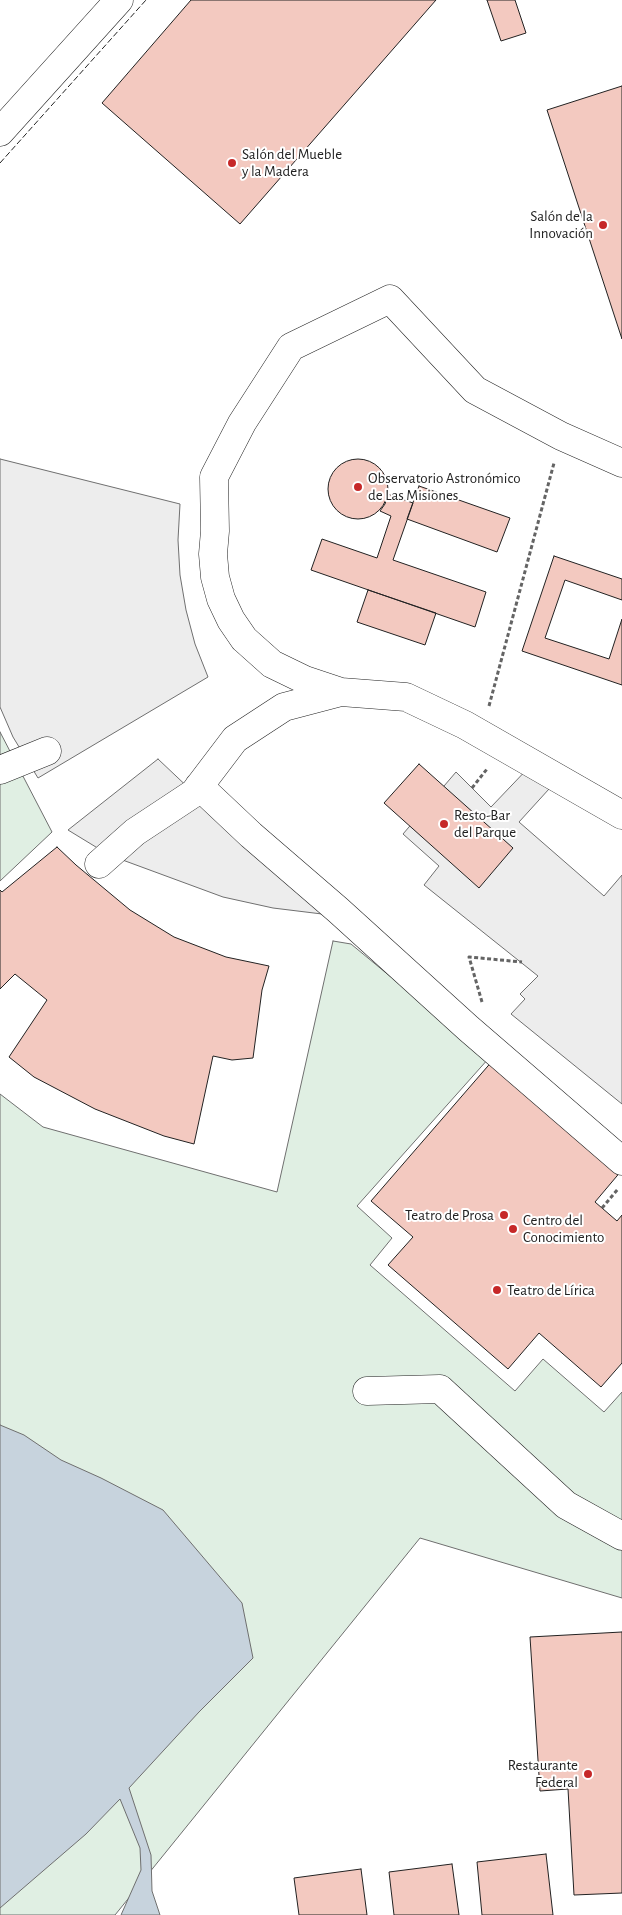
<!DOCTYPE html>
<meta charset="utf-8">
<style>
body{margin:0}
canvas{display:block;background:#fff}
</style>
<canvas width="622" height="1915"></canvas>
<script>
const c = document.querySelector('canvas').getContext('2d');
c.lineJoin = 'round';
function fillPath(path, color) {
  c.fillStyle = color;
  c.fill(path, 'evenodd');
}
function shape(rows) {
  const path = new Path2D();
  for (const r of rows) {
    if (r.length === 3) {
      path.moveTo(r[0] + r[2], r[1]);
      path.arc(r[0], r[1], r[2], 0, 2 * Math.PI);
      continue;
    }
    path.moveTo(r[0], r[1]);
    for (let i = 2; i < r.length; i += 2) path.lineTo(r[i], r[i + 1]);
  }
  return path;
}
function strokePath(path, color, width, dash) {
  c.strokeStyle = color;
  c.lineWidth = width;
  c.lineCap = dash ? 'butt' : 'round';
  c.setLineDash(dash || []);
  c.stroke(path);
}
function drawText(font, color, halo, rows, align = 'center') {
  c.font = font + ' "Alegreya Sans",sans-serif';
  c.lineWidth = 4;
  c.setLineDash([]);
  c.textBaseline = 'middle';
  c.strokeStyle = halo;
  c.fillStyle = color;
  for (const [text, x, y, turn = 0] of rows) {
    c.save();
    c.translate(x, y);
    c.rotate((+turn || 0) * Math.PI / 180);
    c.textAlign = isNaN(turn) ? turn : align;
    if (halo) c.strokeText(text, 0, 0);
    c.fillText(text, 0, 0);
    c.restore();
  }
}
const green = shape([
 [0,732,52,832,0,881,0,732],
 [333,941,351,944,489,1058,357,1206,392,1238,370,1265,515,1391,543,1359,604,1412,622,1392,622,1598,420,1538,115,1915,0,1915,0,1094,43,1127,277,1192,333,941]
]);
fillPath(green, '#e0efe3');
strokePath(green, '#6f6f6f', 1);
const parking = shape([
 [0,459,180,504,178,540,180,575,186,610,195,644,208,677,38,778,13,737,0,707,0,459],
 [158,759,322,914,273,908,223,897,109,855,68,830,158,759],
 [533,763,559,778,519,822,604,896,622,875,622,1104,511,1014,525,999,520,994,538,976,424,885,439,866,403,834,456,772,491,807,533,763]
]);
fillPath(parking, '#ededed');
strokePath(parking, '#6f6f6f', 1);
const water = shape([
 [0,1425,24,1435,61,1460,101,1478,163,1510,242,1603,253,1658,199,1712,129,1788,151,1855,152,1891,160,1915,121,1915,141,1870,140,1848,120,1799,86,1834,0,1908,0,1425]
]);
fillPath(water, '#c7d3dd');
strokePath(water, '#6f6f6f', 1);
const building = shape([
 [191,0,436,0,240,224,102,103,191,0],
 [487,0,515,0,526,33,501,41,487,0],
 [622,86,622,339,547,110,622,86],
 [358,489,30],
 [419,486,510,518,497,552,407,519,419,486],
 [388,494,413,503,393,560,486,592,475,627,311,570,322,539,377,558,391,516,380,511,385,504,388,494],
 [554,556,622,579,622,600,565,580,545,638,609,659,622,619,622,685,522,651,554,556],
 [368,590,436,613,425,645,357,622,368,590],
 [419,764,513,848,479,888,384,803,419,764],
 [57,847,76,865,130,910,174,937,226,957,269,966,262,990,253,1058,232,1060,213,1056,194,1144,164,1136,95,1109,34,1077,9,1057,47,1000,15,974,0,989,0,890,2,892,57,847],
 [494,1059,622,1170,595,1202,617,1221,622,1215,622,1363,601,1387,539,1333,508,1369,388,1265,413,1237,371,1201,494,1059],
 [622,1632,622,1893,574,1895,568,1789,540,1791,530,1637,622,1632],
 [546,1854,553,1915,482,1915,477,1862,546,1854],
 [452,1864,459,1915,394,1915,389,1872,452,1864],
 [361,1869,367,1915,299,1915,294,1878,361,1869]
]);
fillPath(building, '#f3c9c0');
strokePath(building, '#222', 1);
const minor = shape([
 [0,132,119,0],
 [341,692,305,680,272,664,244,639,231,620,221,599,215,577,213,554,215,531,214,477,242,423,291,347,390,299,475,390,561,436,622,463],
 [0,770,47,751],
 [199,786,251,835,338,910,468,1028,622,1161],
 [99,864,135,832,194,793,235,739,284,707,341,692,406,697,465,725,622,815],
 [367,1391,440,1389,566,1505,622,1536]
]);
strokePath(minor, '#222', 29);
strokePath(shape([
 [489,706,554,463],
 [472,788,487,769],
 [482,1002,469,957,522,962],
 [602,1208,618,1189]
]), '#646464', 3, [4, 2.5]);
strokePath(minor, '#fff', 28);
strokePath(shape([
 [0,163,146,0]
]), '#222', 1, [6, 2.5]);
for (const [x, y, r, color] of [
 [232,163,5,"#c62828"],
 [603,225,5,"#c62828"],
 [358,487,5,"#c62828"],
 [444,824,5,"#c62828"],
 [504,1215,5,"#c62828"],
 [513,1229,5,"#c62828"],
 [497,1290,5,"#c62828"],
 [588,1774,5,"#c62828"]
]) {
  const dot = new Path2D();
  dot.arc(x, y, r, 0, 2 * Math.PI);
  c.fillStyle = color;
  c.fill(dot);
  strokePath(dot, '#fff', 2);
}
drawText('15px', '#222', '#fff', [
 ["Salón del Mueble",242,154],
 ["y la Madera",242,171],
 ["Salón de la",593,216,"right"],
 ["Innovación",593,233,"right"],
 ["Observatorio Astronómico",368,478],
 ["de Las Misiones",368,495],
 ["Resto-Bar",454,815],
 ["del Parque",454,832],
 ["Teatro de Prosa",494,1215,"right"],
 ["Centro del",523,1220],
 ["Conocimiento",523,1237],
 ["Teatro de Lírica",507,1290],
 ["Restaurante",578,1765,"right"],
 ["Federal",578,1782,"right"]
], 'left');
</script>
